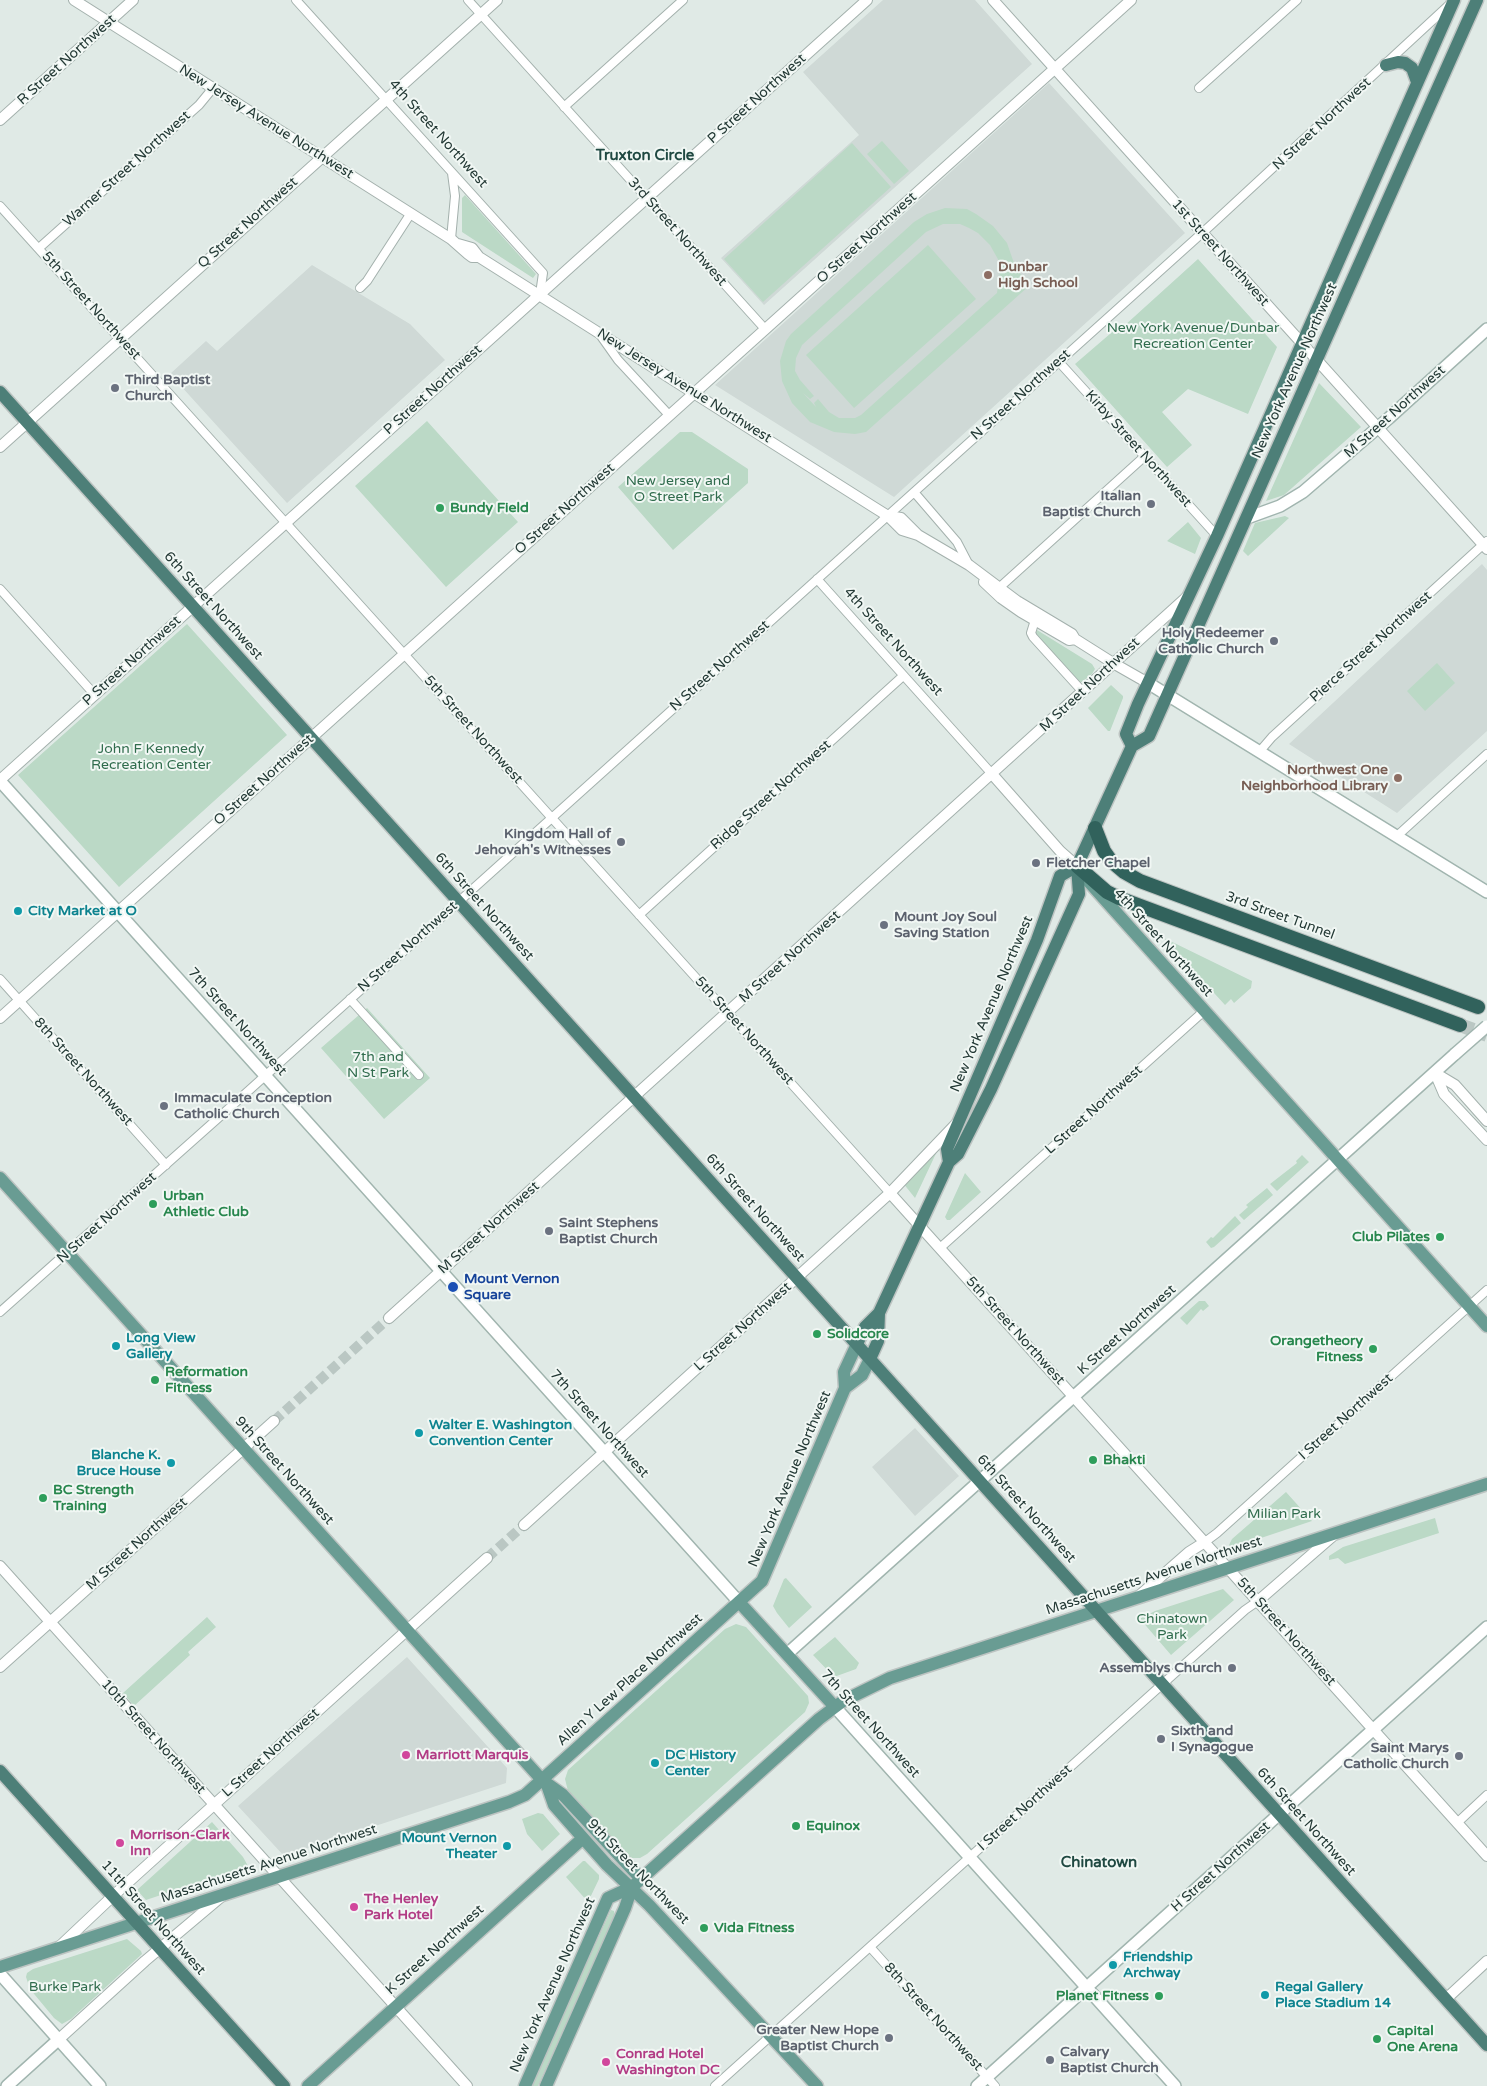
<!DOCTYPE html>
<style>
body{margin:0}
canvas{display:block;background:#e0eae6}
</style>
<canvas width="1487" height="2086"></canvas>
<script>
const c = document.querySelector('canvas').getContext('2d');
c.lineJoin = 'round';
function fillPath(path, color) {
  c.fillStyle = color;
  c.fill(path, 'evenodd');
}
function shape(rows) {
  const path = new Path2D();
  for (const r of rows) {
    path.moveTo(r[0], r[1]);
    for (let i = 2; i < r.length; i += 2) path.lineTo(r[i], r[i + 1]);
  }
  return path;
}
function strokePath(path, color, width, dash) {
  c.strokeStyle = color;
  c.lineWidth = width;
  c.lineCap = dash ? 'butt' : 'round';
  c.setLineDash(dash || []);
  c.stroke(path);
}
function drawText(font, color, halo, rows, align = 'center') {
  c.font = font + ' "Varela Round",sans-serif';
  c.lineWidth = 4;
  c.setLineDash([]);
  c.textBaseline = 'middle';
  c.strokeStyle = halo;
  c.fillStyle = color;
  for (const [text, x, y, turn = 0] of rows) {
    c.save();
    c.translate(x, y);
    c.rotate((+turn || 0) * Math.PI / 180);
    c.textAlign = isNaN(turn) ? turn : align;
    if (halo) c.strokeText(text, 0, 0);
    c.fillText(text, 0, 0);
    c.restore();
  }
}
fillPath(shape([
 [883,0,975,0,1032,64,764,305,721,258,859,135,803,72],
 [1049,83,1185,233,894,497,715,385],
 [312,265,410,324,445,360,287,503,170,374,206,341,217,351],
 [1482,564,1487,570,1487,731,1397,813,1289,744],
 [915,1428,959,1476,915,1516,872,1467],
 [407,1657,507,1768,506,1783,284,1856,238,1806]
]), '#cfd9d6');
fillPath(shape([
 [882,141,909,171,894,184,867,154],
 [852,143,891,187,763,302,724,259],
 [465,195,536,274,533,278,462,232,462,198],
 [945,208,967,209,976,214,993,226,1007,243,1016,269,1030,285,866,432,855,434,834,432,810,422,792,403,782,381,780,361,786,341,791,334,914,222,927,214],
 [943,224,960,224,969,228,978,233,990,245,999,261,1000,271,997,293,861,415,855,418,839,418,829,412,818,399,814,403,816,407,803,393,810,399,814,396,800,380,795,371,796,358,802,345,926,232],
 [928,245,976,299,854,408,806,355],
 [1198,259,1277,347,1248,414,1188,389,1162,412,1192,445,1167,467,1075,364,1118,327,1124,326],
 [1319,383,1361,427,1284,495,1266,501],
 [427,421,518,522,446,587,355,486],
 [680,432,692,432,748,469,748,483,673,550,618,487],
 [1285,516,1289,518,1248,556,1243,551,1255,523],
 [1188,522,1201,538,1195,554,1167,541],
 [187,624,287,735,119,887,18,775],
 [1037,630,1092,664,1095,669,1092,674,1082,682,1078,682,1035,634],
 [1437,663,1455,683,1425,711,1407,691],
 [1111,685,1123,696,1123,698,1110,731,1108,731,1088,708],
 [1164,938,1252,981,1251,988,1234,1003,1231,999,1225,1005],
 [367,1008,430,1078,384,1119,321,1048],
 [940,1145,915,1198,903,1183],
 [1302,1155,1309,1162,1277,1191,1270,1184,1297,1163,1296,1161],
 [965,1173,981,1192,950,1220,947,1220,945,1217],
 [1267,1188,1273,1195,1244,1220,1239,1215,1248,1207,1246,1205],
 [1235,1216,1241,1223,1214,1247,1211,1248,1206,1242,1211,1237,1213,1238],
 [1199,1301,1205,1301,1209,1306,1203,1311,1201,1309,1187,1325,1180,1318],
 [1286,1492,1312,1521,1234,1547,1230,1546,1229,1545,1232,1539],
 [1435,1518,1439,1533,1345,1564,1338,1558,1329,1560,1329,1556,1343,1547],
 [786,1578,812,1607,789,1628,777,1613,773,1606,784,1579],
 [1223,1589,1234,1600,1171,1655,1141,1620,1141,1618,1155,1611],
 [207,1617,216,1627,188,1652,190,1655,134,1706,123,1693],
 [736,1624,746,1627,808,1696,809,1703,805,1712,647,1854,640,1858,631,1858,626,1855,569,1795,565,1779,568,1770,725,1629],
 [835,1637,859,1663,856,1669,834,1677,813,1655],
 [538,1813,543,1814,560,1834,542,1851,527,1834,522,1819],
 [212,1822,243,1857,248,1866,146,1900,137,1890],
 [583,1861,585,1861,599,1875,599,1879,588,1902,566,1877],
 [611,1910,614,1911,615,1915,538,2086,531,2086],
 [127,1939,141,1951,142,1954,71,2019,62,2024,54,2018,30,1989,26,1977,27,1973,33,1969]
]), '#bbd9c6');
strokePath(shape([
 [274,1421,389,1318],
 [487,1558,524,1525]
]), '#bac7c3', 10, [10, 5]);
strokePath(shape([
 [1460,1025,1487,1035]
]), '#bac7c3', 14, [14, 7]);
const minor = shape([
 [296,0,543,273,540,294],
 [468,0,765,329],
 [1199,88,1297,0],
 [564,107,683,0],
 [0,206,890,1193],
 [451,239,455,196,452,173],
 [39,248,199,105,213,88],
 [360,288,367,281,411,213],
 [601,336,618,360,669,415],
 [1059,362,1217,536],
 [914,492,957,542,969,565],
 [817,579,992,774],
 [1000,587,1145,456],
 [0,589,95,695],
 [1035,620,1031,633,1033,637,1082,691],
 [1260,751,1272,737,1487,541],
 [1397,836,1487,754],
 [639,915,903,676],
 [0,979,166,1165],
 [350,999,419,1075],
 [940,1248,1204,1011],
 [0,1312,216,1120,1211,225,1449,5],
 [1205,1542,1217,1533,1487,1290],
 [1457,1823,1487,1795],
 [870,1947,995,2086],
 [715,2086,1245,1610,1258,1601]
]);
const tertiary = shape([
 [74,0,451,239,468,254,472,257,479,257],
 [993,0,1487,549],
 [0,120,133,0],
 [458,244,472,248,479,257,872,506,888,516,902,530,918,535,969,565,1017,601,1072,634,1075,639,1113,663,1148,683],
 [0,447,497,0],
 [888,516,901,518,917,534],
 [984,582,1001,598,1021,612,1069,640,1075,639],
 [992,774,1060,851,1077,866],
 [0,780,867,0],
 [0,1018,1131,0],
 [1435,1073,1444,1094,1487,1140],
 [1435,1073,1455,1085,1487,1121],
 [890,1193,1487,1856],
 [389,1318,1188,596],
 [524,1525,890,1193,956,1124],
 [0,1566,467,2086],
 [1140,1595,1189,1552,1205,1542],
 [1258,1601,1334,1535],
 [0,1667,274,1421],
 [59,1947,113,1896,487,1558],
 [1446,1999,1487,1961],
 [58,2040,145,1961,221,1897]
]);
const secondary = shape([
 [1247,518,1280,506,1303,492,1389,418,1487,329],
 [1148,683,1487,892],
 [0,781,739,1602],
 [787,1654,1455,1054],
 [834,1706,1175,2086],
 [0,1974,100,2086],
 [7,2086,58,2040],
 [977,2086,1487,1627]
]);
const primary = shape([
 [1089,882,1487,1326],
 [0,1178,542,1780,563,1795,641,1879],
 [845,1388,862,1375,870,1359],
 [739,1602,834,1706],
 [547,1785,554,1805,583,1838,607,1865,649,1905,817,2086],
 [0,1967,509,1802,525,1795,762,1581,845,1388,844,1372,857,1344],
 [308,2086,583,1838],
 [525,2086,608,1898,632,1887,819,1719,843,1701,890,1678,1487,1484],
 [546,2086,625,1908,632,1887]
]);
const trunk = shape([
 [1386,65,1398,62,1405,63,1412,68,1417,82],
 [0,392,1487,2045],
 [1132,746,1126,734,1138,704,1217,536,1454,0],
 [949,1162,947,1149,1037,940,1060,876,1077,866],
 [857,1344,865,1327,879,1313,949,1162,958,1154,991,1089,1079,894,1077,866,1132,746,1149,736,1477,0],
 [870,1359,878,1341,879,1313],
 [0,1771,284,2086]
]);
const motorway = shape([
 [1095,828,1104,851,1111,861,1124,872,1140,881,1478,1007],
 [1077,866,1107,892,1119,898,1460,1025]
]);
strokePath(minor, '#a4b1ad', 10);
strokePath(tertiary, '#a4b1ad', 12);
strokePath(secondary, '#a1b5af', 14);
strokePath(primary, '#bdc4c2', 15);
strokePath(trunk, '#bdc4c2', 15);
strokePath(motorway, '#bdc4c2', 16);
strokePath(minor, '#fff', 8);
strokePath(tertiary, '#fff', 10);
strokePath(secondary, '#fff', 11);
strokePath(primary, '#699c93', 12);
strokePath(trunk, '#4d7f78', 12);
strokePath(motorway, '#31625c', 14);
const secondaryBridge = shape([
 [1455,1054,1487,1026]
]);
strokePath(secondaryBridge, '#a1b5af', 14, []);
strokePath(secondaryBridge, '#fff', 11);
for (const [x, y, r, color] of [
 [988,275,5,"#8d6e63"],
 [115,388,5,"#6b7280"],
 [1151,504,5,"#6b7280"],
 [440,508,5,"#2e9e5b"],
 [1274,641,5,"#6b7280"],
 [1398,778,5,"#8d6e63"],
 [621,842,5,"#6b7280"],
 [1036,863,5,"#6b7280"],
 [18,911,5,"#0f9aa8"],
 [884,925,5,"#6b7280"],
 [164,1106,5,"#6b7280"],
 [153,1204,5,"#2e9e5b"],
 [549,1231,5,"#6b7280"],
 [1440,1237,5,"#2e9e5b"],
 [453,1287,6,"#1a4fb4"],
 [817,1334,5,"#2e9e5b"],
 [116,1346,5,"#0f9aa8"],
 [1373,1349,5,"#2e9e5b"],
 [155,1380,5,"#2e9e5b"],
 [419,1433,5,"#0f9aa8"],
 [1093,1460,5,"#2e9e5b"],
 [171,1463,5,"#0f9aa8"],
 [43,1498,5,"#2e9e5b"],
 [1232,1668,5,"#6b7280"],
 [1161,1739,5,"#6b7280"],
 [406,1755,5,"#d1479c"],
 [1459,1756,5,"#6b7280"],
 [655,1763,5,"#0f9aa8"],
 [796,1826,5,"#2e9e5b"],
 [120,1843,5,"#d1479c"],
 [507,1846,5,"#0f9aa8"],
 [354,1907,5,"#d1479c"],
 [704,1928,5,"#2e9e5b"],
 [1113,1965,5,"#0f9aa8"],
 [1265,1995,5,"#0f9aa8"],
 [1159,1996,5,"#2e9e5b"],
 [889,2038,5,"#6b7280"],
 [1377,2039,5,"#2e9e5b"],
 [1050,2060,5,"#6b7280"],
 [606,2062,5,"#d1479c"]
]) {
  const dot = new Path2D();
  dot.arc(x, y, r, 0, 2 * Math.PI);
  c.fillStyle = color;
  c.fill(dot);
  strokePath(dot, '#f1f7f4', 2);
}
drawText('14px', '#233935', '#f1f7f4', [
 ["R Street Northwest",67,60,-42],
 ["P Street Northwest",757,99,-42],
 ["New Jersey Avenue Northwest",266,122,32],
 ["N Street Northwest",1322,124,-43],
 ["4th Street Northwest",438,134,48],
 ["Warner Street Northwest",127,169,-42],
 ["Q Street Northwest",248,223,-42],
 ["3rd Street Northwest",677,232,48],
 ["O Street Northwest",867,238,-42],
 ["1st Street Northwest",1220,253,48],
 ["5th Street Northwest",91,306,48],
 ["New York Avenue Northwest",1295,371,-66],
 ["New Jersey Avenue Northwest",684,386,32],
 ["P Street Northwest",433,390,-42],
 ["N Street Northwest",1021,395,-42],
 ["M Street Northwest",1395,412,-42],
 ["Kirby Street Northwest",1138,449,48],
 ["O Street Northwest",565,509,-42],
 ["6th Street Northwest",213,606,48],
 ["4th Street Northwest",893,642,48],
 ["Pierce Street Northwest",1371,647,-42],
 ["P Street Northwest",132,661,-42],
 ["N Street Northwest",720,666,-42],
 ["M Street Northwest",1090,685,-43],
 ["5th Street Northwest",473,730,48],
 ["O Street Northwest",264,780,-42],
 ["Ridge Street Northwest",771,795,-42],
 ["6th Street Northwest",484,907,48],
 ["3rd Street Tunnel",1280,916,20],
 ["4th Street Northwest",1163,943,48],
 ["N Street Northwest",408,947,-42],
 ["M Street Northwest",790,957,-42],
 ["New York Avenue Northwest",992,1004,-67],
 ["7th Street Northwest",237,1022,48],
 ["5th Street Northwest",744,1031,48],
 ["8th Street Northwest",83,1072,48],
 ["L Street Northwest",1094,1110,-42],
 ["6th Street Northwest",755,1208,48],
 ["N Street Northwest",107,1218,-42],
 ["M Street Northwest",489,1228,-42],
 ["L Street Northwest",743,1327,-42],
 ["K Street Northwest",1127,1330,-42],
 ["5th Street Northwest",1015,1331,48],
 ["I Street Northwest",1346,1417,-42],
 ["7th Street Northwest",599,1424,48],
 ["9th Street Northwest",284,1471,48],
 ["New York Avenue Northwest",790,1479,-67],
 ["6th Street Northwest",1026,1509,48],
 ["M Street Northwest",137,1544,-42],
 ["Massachusetts Avenue Northwest",1154,1576,-18],
 ["5th Street Northwest",1286,1632,48],
 ["Allen Y Lew Place Northwest",630,1680,-42],
 ["7th Street Northwest",870,1724,48],
 ["10th Street Northwest",153,1737,48],
 ["L Street Northwest",271,1753,-42],
 ["I Street Northwest",1025,1808,-42],
 ["6th Street Northwest",1306,1822,48],
 ["Massachusetts Avenue Northwest",269,1864,-18],
 ["H Street Northwest",1221,1867,-42],
 ["9th Street Northwest",638,1872,46],
 ["11th Street Northwest",153,1918,48],
 ["K Street Northwest",435,1950,-42],
 ["New York Avenue Northwest",553,1985,-66],
 ["8th Street Northwest",933,2017,48]
]);
drawText('bold 14px', '#785e54', '#f1f7f4', [
 ["Dunbar",998,267],
 ["High School",998,283],
 ["Northwest One",1388,770,"right"],
 ["Neighborhood Library",1388,786,"right"]
], 'left');
drawText('14px', '#306c4d', '#f1f7f4', [
 ["New York Avenue/Dunbar",1193,328],
 ["Recreation Center",1193,344],
 ["New Jersey and",678,481],
 ["O Street Park",678,497],
 ["John F Kennedy",151,749],
 ["Recreation Center",151,765],
 ["7th and",378,1057],
 ["N St Park",378,1073],
 ["Milian Park",1284,1514],
 ["Chinatown",1172,1619],
 ["Park",1172,1635],
 ["Burke Park",65,1987]
]);
drawText('bold 14px', '#5b616d', '#f1f7f4', [
 ["Third Baptist",125,380],
 ["Church",125,396],
 ["Italian",1141,496,"right"],
 ["Baptist Church",1141,512,"right"],
 ["Holy Redeemer",1264,633,"right"],
 ["Catholic Church",1264,649,"right"],
 ["Kingdom Hall of",611,834,"right"],
 ["Jehovah's Witnesses",611,850,"right"],
 ["Fletcher Chapel",1046,863],
 ["Mount Joy Soul",894,917],
 ["Saving Station",894,933],
 ["Immaculate Conception",174,1098],
 ["Catholic Church",174,1114],
 ["Saint Stephens",559,1223],
 ["Baptist Church",559,1239],
 ["Assemblys Church",1222,1668,"right"],
 ["Sixth and",1171,1731],
 ["I Synagogue",1171,1747],
 ["Saint Marys",1449,1748,"right"],
 ["Catholic Church",1449,1764,"right"],
 ["Greater New Hope",879,2030,"right"],
 ["Baptist Church",879,2046,"right"],
 ["Calvary",1060,2052],
 ["Baptist Church",1060,2068]
], 'left');
drawText('bold 14px', '#27864d', '#f1f7f4', [
 ["Bundy Field",450,508],
 ["Urban",163,1196],
 ["Athletic Club",163,1212],
 ["Club Pilates",1430,1237,"right"],
 ["Solidcore",827,1334],
 ["Orangetheory",1363,1341,"right"],
 ["Fitness",1363,1357,"right"],
 ["Reformation",165,1372],
 ["Fitness",165,1388],
 ["Bhakti",1103,1460],
 ["BC Strength",53,1490],
 ["Training",53,1506],
 ["Equinox",806,1826],
 ["Vida Fitness",714,1928],
 ["Planet Fitness",1149,1996,"right"],
 ["Capital",1387,2031],
 ["One Arena",1387,2047]
], 'left');
drawText('bold 14px', '#0d838f', '#f1f7f4', [
 ["City Market at O",28,911],
 ["Long View",126,1338],
 ["Gallery",126,1354],
 ["Walter E. Washington",429,1425],
 ["Convention Center",429,1441],
 ["Blanche K.",161,1455,"right"],
 ["Bruce House",161,1471,"right"],
 ["DC History",665,1755],
 ["Center",665,1771],
 ["Mount Vernon",497,1838,"right"],
 ["Theater",497,1854,"right"],
 ["Friendship",1123,1957],
 ["Archway",1123,1973],
 ["Regal Gallery",1275,1987],
 ["Place Stadium 14",1275,2003]
], 'left');
drawText('bold 14px', '#164399', '#f1f7f4', [
 ["Mount Vernon",464,1279],
 ["Square",464,1295]
], 'left');
drawText('bold 14px', '#b23c85', '#f1f7f4', [
 ["Marriott Marquis",416,1755],
 ["Morrison-Clark",130,1835],
 ["Inn",130,1851],
 ["The Henley",364,1899],
 ["Park Hotel",364,1915],
 ["Conrad Hotel",616,2054],
 ["Washington DC",616,2070]
], 'left');
drawText('bold 15px', '#204942', '#f1f7f4', [
 ["Truxton Circle",645,156],
 ["Chinatown",1099,1863]
]);
</script>
